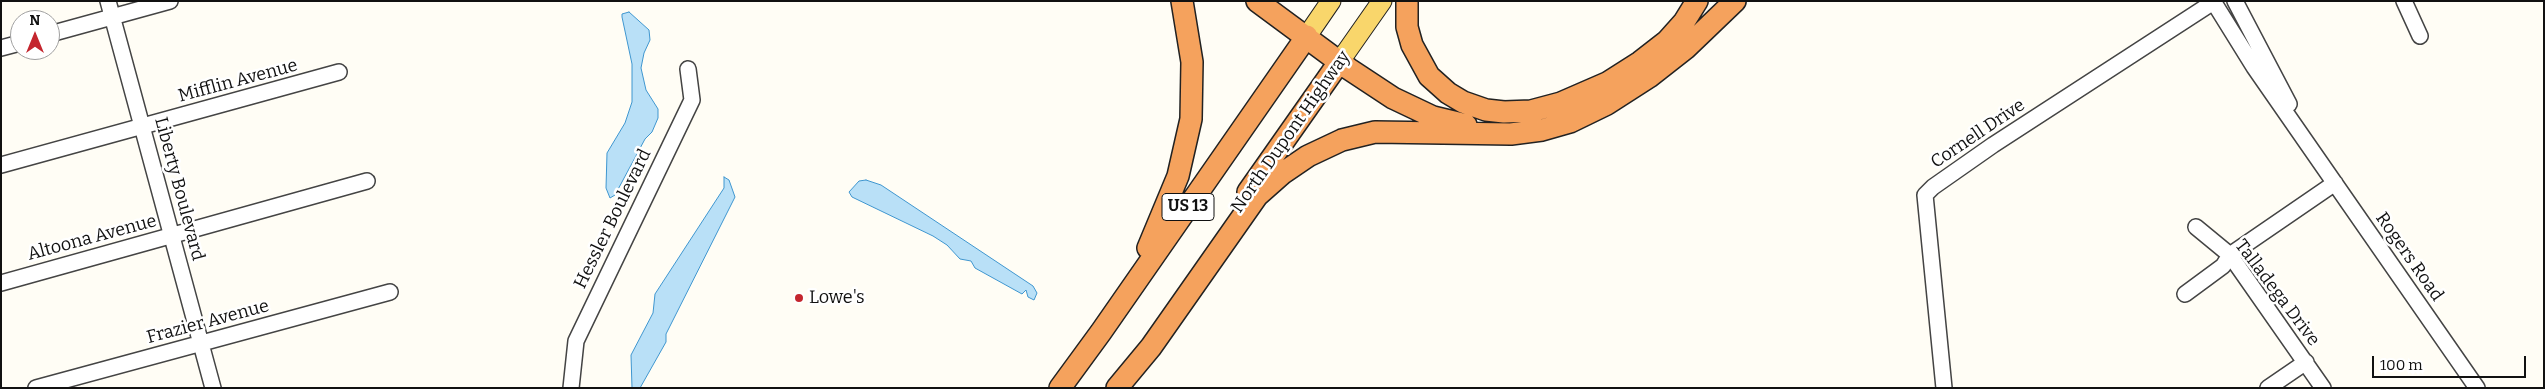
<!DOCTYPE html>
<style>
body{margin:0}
#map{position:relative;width:2545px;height:389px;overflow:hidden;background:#fffdf5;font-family:Bitter,serif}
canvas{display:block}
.frame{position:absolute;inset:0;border:2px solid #111;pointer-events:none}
.north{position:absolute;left:10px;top:10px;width:50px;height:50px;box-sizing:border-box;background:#fff;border:1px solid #a0a0a0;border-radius:50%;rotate:0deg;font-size:14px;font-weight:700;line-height:20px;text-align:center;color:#111}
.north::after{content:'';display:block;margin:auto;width:18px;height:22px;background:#c4262e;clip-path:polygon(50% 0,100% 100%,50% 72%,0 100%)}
.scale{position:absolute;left:2372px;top:356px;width:154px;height:22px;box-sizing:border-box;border:2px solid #111;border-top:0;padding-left:6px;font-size:15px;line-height:18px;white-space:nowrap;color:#111;-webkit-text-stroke:4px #fff;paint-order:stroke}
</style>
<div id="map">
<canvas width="2545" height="389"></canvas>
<div class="frame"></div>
<div class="north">N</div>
<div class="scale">100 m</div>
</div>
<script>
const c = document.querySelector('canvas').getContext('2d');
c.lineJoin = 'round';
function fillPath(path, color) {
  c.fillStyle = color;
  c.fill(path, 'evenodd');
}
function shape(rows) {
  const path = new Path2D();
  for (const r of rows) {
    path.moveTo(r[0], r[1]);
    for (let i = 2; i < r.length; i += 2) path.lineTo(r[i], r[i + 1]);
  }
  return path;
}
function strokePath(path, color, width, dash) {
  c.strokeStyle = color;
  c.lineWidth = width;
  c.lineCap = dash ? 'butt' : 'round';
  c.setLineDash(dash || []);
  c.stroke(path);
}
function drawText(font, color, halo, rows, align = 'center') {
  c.font = font + ' Bitter,serif';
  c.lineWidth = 5;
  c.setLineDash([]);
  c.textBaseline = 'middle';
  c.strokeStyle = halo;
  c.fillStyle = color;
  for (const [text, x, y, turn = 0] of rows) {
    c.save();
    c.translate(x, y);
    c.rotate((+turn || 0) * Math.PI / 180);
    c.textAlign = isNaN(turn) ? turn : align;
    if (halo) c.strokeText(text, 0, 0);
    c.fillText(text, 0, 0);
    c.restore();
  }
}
const water = shape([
 [629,12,649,30,650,40,644,53,641,68,646,90,658,109,658,118,652,132,645,139,615,195,610,198,606,188,607,153,625,123,632,102,632,64,622,17,622,14,629,12],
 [724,177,729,180,735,197,666,334,666,342,640,388,632,388,631,355,653,313,655,294,724,188,724,177],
 [866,180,881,185,1033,286,1037,293,1034,300,1028,297,1026,290,1022,294,975,268,971,261,960,259,947,245,933,236,852,197,849,192,859,181,866,180]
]);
fillPath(water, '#b9e0f7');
strokePath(water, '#3f96cf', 1);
const minor = shape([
 [108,1,213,388],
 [2213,1,2254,67,2477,388],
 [2235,1,2289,104],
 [2404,1,2420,36],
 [50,34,170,1],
 [1,48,20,43],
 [1,165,339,72],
 [2196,227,2230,255,2323,388],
 [1,283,367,181],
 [2185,294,2223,266,2230,255,2335,183],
 [36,388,390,292],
 [571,388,576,341,692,100,688,69],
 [1944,388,1925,195,1933,187,1993,145,2215,1],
 [2268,388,2306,362]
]);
const major = shape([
 [1307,36,1331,1],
 [1340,61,1382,1]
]);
const highway = shape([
 [1257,1,1349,69,1393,98,1433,117,1466,125],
 [1407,1,1407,27,1412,45,1429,76,1448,93,1463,102,1486,110,1504,112,1531,111,1561,103,1607,83,1640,62,1667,41,1684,22,1697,1],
 [1248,192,1340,61],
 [1148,248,1178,176,1191,119,1192,62,1182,1],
 [1060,388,1101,332,1307,36],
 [1117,388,1151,347,1257,196,1283,173,1308,156,1342,140,1375,132,1511,134,1542,130,1570,122,1607,104,1649,77,1686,48,1735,1]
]);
strokePath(minor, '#444', 18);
strokePath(major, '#222', 21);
strokePath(highway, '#222', 24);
strokePath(minor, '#fff', 15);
strokePath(major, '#f9d66b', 19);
strokePath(highway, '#f5a25d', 21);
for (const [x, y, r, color] of [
 [799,298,5,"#c4262e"]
]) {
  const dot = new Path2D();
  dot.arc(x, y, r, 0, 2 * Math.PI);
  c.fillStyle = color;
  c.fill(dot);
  strokePath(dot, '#fff', 2);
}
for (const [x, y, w] of [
 [1188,207,52]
]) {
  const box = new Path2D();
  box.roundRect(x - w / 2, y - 13.5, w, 27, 4);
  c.fillStyle = '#fff';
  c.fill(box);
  strokePath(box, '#111', 1);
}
drawText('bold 16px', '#111', null, [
 ["US 13",1188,207]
]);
drawText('18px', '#111', '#fff', [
 ["Mifflin Avenue",238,81,-15],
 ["North Dupont Highway",1291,132,-55],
 ["Cornell Drive",1978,134,-34],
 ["Liberty Boulevard",179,189,75],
 ["Hessler Boulevard",613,219,-64],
 ["Altoona Avenue",92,238,-15],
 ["Rogers Road",2409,257,55],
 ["Talladega Drive",2277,293,53],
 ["Frazier Avenue",208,322,-15]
]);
drawText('18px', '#111', '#fff', [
 ["Lowe's",809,298]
], 'left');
</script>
